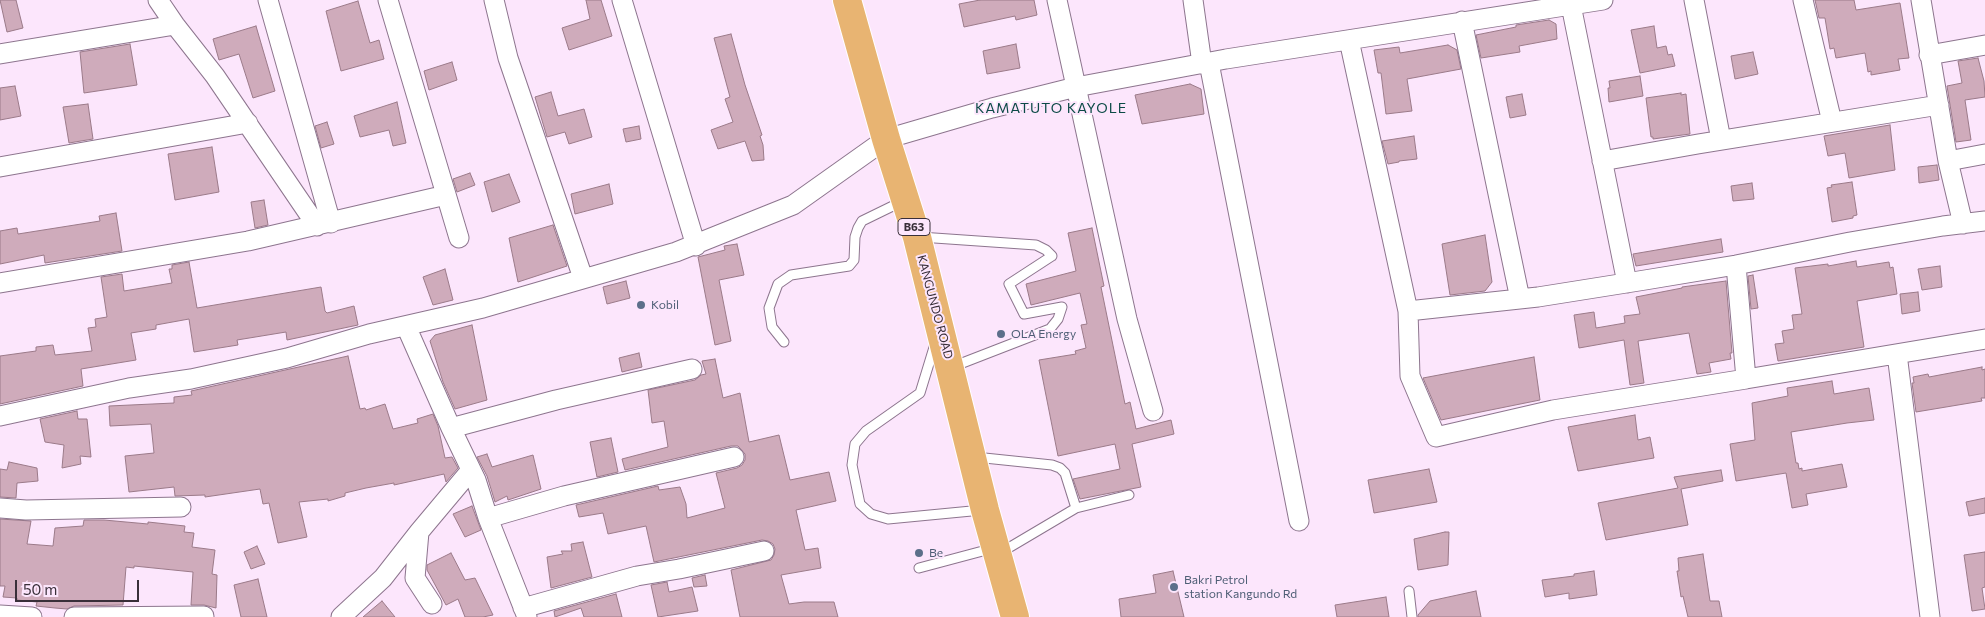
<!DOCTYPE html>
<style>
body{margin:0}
#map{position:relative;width:1985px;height:617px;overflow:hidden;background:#fce6fc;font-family:Commissioner,sans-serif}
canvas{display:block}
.scale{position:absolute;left:15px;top:580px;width:124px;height:22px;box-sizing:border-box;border:2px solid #392f39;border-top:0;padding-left:6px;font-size:15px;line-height:18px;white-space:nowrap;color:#392f39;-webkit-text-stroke:4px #fce6fc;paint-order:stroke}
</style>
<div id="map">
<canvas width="1985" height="617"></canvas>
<div class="scale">50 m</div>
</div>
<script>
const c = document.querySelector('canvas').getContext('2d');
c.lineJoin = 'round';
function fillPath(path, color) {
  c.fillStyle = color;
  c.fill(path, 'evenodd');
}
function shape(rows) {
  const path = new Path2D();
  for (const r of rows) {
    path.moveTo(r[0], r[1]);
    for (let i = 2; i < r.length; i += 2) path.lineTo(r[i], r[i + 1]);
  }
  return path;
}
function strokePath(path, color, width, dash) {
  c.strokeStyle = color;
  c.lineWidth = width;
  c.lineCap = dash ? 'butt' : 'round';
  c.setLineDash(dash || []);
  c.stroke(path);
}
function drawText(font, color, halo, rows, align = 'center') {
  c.font = font + ' Commissioner,sans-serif';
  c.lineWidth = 4;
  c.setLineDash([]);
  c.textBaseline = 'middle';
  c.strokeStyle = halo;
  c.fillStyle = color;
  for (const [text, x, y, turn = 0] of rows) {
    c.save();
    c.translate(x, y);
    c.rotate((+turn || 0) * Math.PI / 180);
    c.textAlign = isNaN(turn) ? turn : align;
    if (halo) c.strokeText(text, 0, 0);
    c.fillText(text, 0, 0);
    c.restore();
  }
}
const building = shape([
 [0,0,16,0,23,28,7,32,0,0],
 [586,0,601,0,612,36,569,50,562,28,590,19,586,0],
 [980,0,1034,0,1037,15,1016,20,1015,16,964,27,959,4,980,0],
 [1815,0,1854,0,1856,10,1900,3,1909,58,1898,59,1900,70,1871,75,1871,71,1868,72,1865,53,1836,58,1834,48,1830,49,1825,18,1819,18,1815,0],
 [358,1,370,43,379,40,384,59,341,71,326,11,358,1],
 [1549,20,1556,24,1557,39,1519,46,1520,52,1481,58,1476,35,1516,27,1516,25,1549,20],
 [256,26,275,91,253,98,239,54,219,60,213,39,256,26],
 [1654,26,1657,48,1666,46,1668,55,1672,54,1675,66,1640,73,1631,30,1654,26],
 [731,34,745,85,762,135,760,136,763,145,764,160,752,161,745,141,718,149,711,130,733,122,725,99,730,97,714,38,731,34],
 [130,44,137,85,84,93,80,52,130,44],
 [1016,44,1020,68,987,74,983,51,1016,44],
 [1448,45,1457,50,1461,69,1407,79,1412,111,1386,114,1381,73,1378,73,1374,50,1399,47,1400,53,1448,45],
 [1753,52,1758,74,1735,79,1731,56,1753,52],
 [1978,58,1984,81,1985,97,1965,100,1971,140,1956,142,1947,86,1962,83,1958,61,1978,58],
 [452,62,457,80,429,90,424,71,452,62],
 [1640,76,1643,96,1609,102,1608,88,1610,88,1609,81,1640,76],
 [1190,84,1201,89,1204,114,1142,124,1135,95,1190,84],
 [15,86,21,116,0,120,0,88,15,86],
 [551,92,558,116,584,109,592,137,569,144,565,132,547,137,535,97,551,92],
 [1681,93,1681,95,1686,94,1690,134,1653,139,1653,137,1651,137,1646,98,1681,93],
 [1522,94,1526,115,1510,118,1506,97,1522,94],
 [397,102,406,143,393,146,389,130,360,137,354,116,397,102],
 [88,104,93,139,69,143,63,107,88,104],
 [327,122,334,144,321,148,315,126,327,122],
 [1890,125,1895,170,1849,178,1845,153,1828,156,1824,136,1890,125],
 [639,126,641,139,626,142,623,129,639,126],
 [1414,136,1417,159,1399,161,1399,162,1388,164,1382,141,1414,136],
 [212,147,219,192,175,200,168,154,212,147],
 [1937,165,1939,180,1919,183,1918,167,1937,165],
 [470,173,475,185,457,192,453,179,470,173],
 [509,174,520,202,492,212,484,182,509,174],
 [1852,182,1857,215,1853,216,1853,218,1832,222,1827,188,1832,187,1831,185,1852,182],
 [1752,183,1754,199,1733,201,1731,186,1752,183],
 [609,184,613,204,575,214,571,194,609,184],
 [264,200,268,225,255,228,251,202,264,200],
 [116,213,122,251,45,263,44,255,0,264,0,231,17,228,18,234,100,221,99,216,116,213],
 [553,225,567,266,518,282,509,238,553,225],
 [1092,228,1104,286,1101,287,1125,404,1130,402,1136,429,1171,420,1174,434,1132,444,1141,487,1080,499,1073,479,1120,469,1115,444,1058,456,1039,360,1076,354,1075,351,1086,348,1081,325,1087,324,1080,293,1031,305,1026,284,1076,271,1068,233,1092,228],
 [1485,235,1492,282,1485,291,1450,295,1442,244,1485,235],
 [1721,239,1723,252,1636,266,1633,254,1721,239],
 [737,244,744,275,719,280,731,341,715,345,698,257,725,250,724,246,737,244],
 [1856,261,1857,267,1889,262,1890,268,1893,267,1897,294,1857,301,1864,347,1778,361,1775,344,1784,343,1782,331,1794,329,1792,315,1802,314,1795,268,1828,264,1828,266,1856,261],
 [189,262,197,308,321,287,325,311,327,313,354,306,358,325,287,340,286,332,237,340,238,345,194,352,189,319,156,325,156,329,131,333,136,360,81,369,83,386,0,404,0,356,36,351,36,347,53,345,55,355,92,351,88,328,96,327,95,319,107,317,101,277,122,274,124,291,172,283,169,269,172,269,172,265,189,262],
 [1940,266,1942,287,1922,290,1918,269,1940,266],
 [445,269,453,300,433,305,423,277,445,269],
 [1753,275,1758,308,1751,309,1748,276,1753,275],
 [626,281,630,298,607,304,603,287,626,281],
 [1726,281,1732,353,1730,353,1731,359,1709,363,1711,372,1697,374,1689,333,1638,341,1644,383,1630,385,1624,340,1579,348,1574,315,1594,312,1596,328,1625,323,1624,316,1640,314,1636,297,1682,288,1682,287,1726,281],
 [1918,292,1920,311,1902,314,1900,294,1918,292],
 [472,325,487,400,455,409,443,382,430,341,435,335,472,325],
 [639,353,642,367,622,372,619,358,639,353],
 [348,356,360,409,365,408,366,410,385,404,393,429,418,423,417,419,433,414,438,426,445,458,452,457,458,468,446,482,444,474,394,485,394,483,366,488,345,493,345,496,328,501,328,499,299,502,307,537,278,543,269,503,263,504,260,489,205,497,205,495,175,496,174,487,129,492,125,456,154,453,151,424,110,426,109,406,174,403,174,397,192,395,191,391,348,356],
 [1534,357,1540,400,1441,420,1423,378,1534,357],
 [715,359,723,398,740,393,749,442,779,435,790,480,829,472,836,501,796,510,805,550,818,548,821,568,781,575,789,604,804,602,834,602,838,617,740,617,731,570,771,560,774,555,775,549,773,544,768,541,762,540,654,562,646,526,608,534,603,513,579,517,576,505,658,486,659,490,680,487,686,504,687,518,725,508,716,473,737,468,742,465,745,460,745,454,738,446,731,446,625,470,622,459,668,447,664,421,652,423,648,390,695,380,701,375,706,374,702,361,715,359],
 [1982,367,1982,370,1985,369,1985,398,1981,398,1982,401,1916,412,1912,383,1914,383,1913,377,1928,374,1929,377,1982,367],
 [1832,381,1834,394,1869,388,1874,420,1847,423,1791,432,1796,463,1798,463,1799,469,1802,468,1802,471,1842,464,1847,487,1806,494,1808,505,1792,508,1786,473,1736,481,1730,444,1755,440,1752,403,1788,396,1787,388,1832,381],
 [77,411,78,419,87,419,91,457,80,456,81,464,62,468,64,445,45,442,40,419,77,411],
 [1635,415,1638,440,1650,437,1654,458,1578,471,1568,427,1635,415],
 [611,438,618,472,597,477,590,442,611,438],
 [487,454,492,467,533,455,541,489,508,500,507,496,495,502,487,476,477,457,487,454],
 [9,462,37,468,38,481,17,483,16,498,0,497,0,469,7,470,9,462],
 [1429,469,1437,502,1374,513,1368,480,1429,469],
 [1721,470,1723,481,1681,489,1688,525,1606,540,1598,503,1678,488,1674,477,1721,470],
 [1985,498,1985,513,1969,516,1966,502,1985,498],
 [472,506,481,530,465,537,453,514,472,506],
 [0,519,31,521,27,544,53,546,55,528,83,526,84,520,104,520,148,524,148,522,185,526,184,532,194,533,192,547,215,550,212,574,217,575,216,608,204,605,191,605,193,572,134,566,134,568,126,567,123,605,74,606,67,609,55,608,36,606,37,602,17,600,17,598,3,597,5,586,0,586,0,519],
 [1445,532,1449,532,1448,565,1418,570,1414,539,1445,532],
 [583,542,592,577,551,588,547,557,563,554,561,551,572,551,571,544,583,542],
 [257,546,265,564,251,569,244,552,257,546],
 [1985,552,1985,587,1982,588,1985,609,1972,611,1964,555,1985,552],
 [451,553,465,580,475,578,493,615,483,617,465,617,458,599,446,605,427,570,427,565,451,553],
 [1703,554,1710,601,1719,601,1722,617,1688,617,1683,596,1681,597,1677,571,1679,571,1678,558,1703,554],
 [1173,571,1184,617,1121,617,1119,599,1156,593,1153,575,1173,571],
 [1594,571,1597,595,1569,599,1569,593,1545,597,1542,580,1574,576,1574,574,1594,571],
 [705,575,707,586,694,587,692,578,705,575],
 [258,579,267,617,241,617,234,585,258,579],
 [667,582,669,592,692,587,698,611,658,617,651,585,667,582],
 [1476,591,1481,617,1418,617,1418,615,1430,601,1476,591],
 [616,594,622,617,584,617,581,608,555,617,554,611,616,594],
 [1386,597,1389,617,1337,617,1335,605,1386,597],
 [382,601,395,617,363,617,382,601]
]);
fillPath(building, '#cfabbb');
strokePath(building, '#9b7a89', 1);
const lane = shape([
 [920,237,1036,245,1046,250,1052,256,1009,284,1024,314,1062,307,1058,319,1050,329,952,367],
 [784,342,772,327,769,308,778,284,791,275,849,266,854,260,855,237,858,228,862,221,903,201],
 [935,344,920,393,866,431,855,444,852,465,860,504,871,514,888,519,982,510],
 [975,457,1052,465,1060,468,1065,473,1076,508,1000,553],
 [1076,508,1129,495],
 [919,568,994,548],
 [1409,591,1412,617]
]);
const street = shape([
 [158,0,175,25,215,76,317,226],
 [268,0,331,223],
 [388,0,459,238],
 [494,0,508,58,583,278],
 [622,0,696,246],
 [1057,0,1127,319,1153,411],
 [1193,0,1202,64],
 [1694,0,1721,140],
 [1803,0,1832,122],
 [1921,0,1948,161,1963,224],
 [1571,5,1627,283],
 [1462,21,1520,299],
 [1349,40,1408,311,1538,297,1645,280,1736,265,1850,242,1943,226,1985,221],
 [0,54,175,25],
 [1929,55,1985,45],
 [1209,63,1299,521],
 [1602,161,1698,144,1939,105],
 [1948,161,1985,154],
 [0,167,248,123],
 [1736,265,1746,379,1985,339],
 [0,283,248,241,446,195],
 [1408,311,1410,376,1436,437,1553,410,1746,379],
 [406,326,451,428,476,480,488,518,527,617],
 [1897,354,1930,617],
 [0,416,129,388,191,379,287,358,369,334,483,308,676,252,793,205,886,139,992,108,1076,87,1226,59,1603,0],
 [451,428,556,400,692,369],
 [0,508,26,510,181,507],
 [488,518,564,496,734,457],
 [419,532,415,578,432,604],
 [523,608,637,576,679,569,764,551],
 [0,615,32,617],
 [74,617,204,616],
 [341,617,383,578,419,532,471,470]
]);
const highway = shape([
 [847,0,886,139,917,237,985,510,1015,617]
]);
strokePath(lane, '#8d758e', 11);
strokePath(street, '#8d758e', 21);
strokePath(highway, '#fff', 30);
strokePath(lane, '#fff', 9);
strokePath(street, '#fff', 19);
strokePath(highway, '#e8b472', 28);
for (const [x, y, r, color] of [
 [641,305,5,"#5c6f8a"],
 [1001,334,5,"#5c6f8a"],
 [919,553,5,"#5c6f8a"],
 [1174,587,5,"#5c6f8a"]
]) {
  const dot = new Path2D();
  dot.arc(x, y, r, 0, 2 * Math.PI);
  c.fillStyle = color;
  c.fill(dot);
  strokePath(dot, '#fce6fc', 2);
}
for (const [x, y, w] of [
 [914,227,32]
]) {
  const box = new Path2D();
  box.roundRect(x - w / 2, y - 8.5, w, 17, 4);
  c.fillStyle = '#fce6fc';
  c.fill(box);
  strokePath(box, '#392f39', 1);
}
drawText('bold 11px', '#392f39', null, [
 ["B63",914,227]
]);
drawText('12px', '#4e5e75', '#fce6fc', [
 ["Kobil",651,305],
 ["OLA Energy",1011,334],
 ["Be",929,553],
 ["Bakri Petrol",1184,580],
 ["station Kangundo Rd",1184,594]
], 'left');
drawText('12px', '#392f39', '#fce6fc', [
 ["KANGUNDO ROAD",935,307,75]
]);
c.letterSpacing = '1px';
drawText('14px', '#0b4a46', '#fce6fc', [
 ["KAMATUTO KAYOLE",1051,108]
]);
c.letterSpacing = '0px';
</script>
